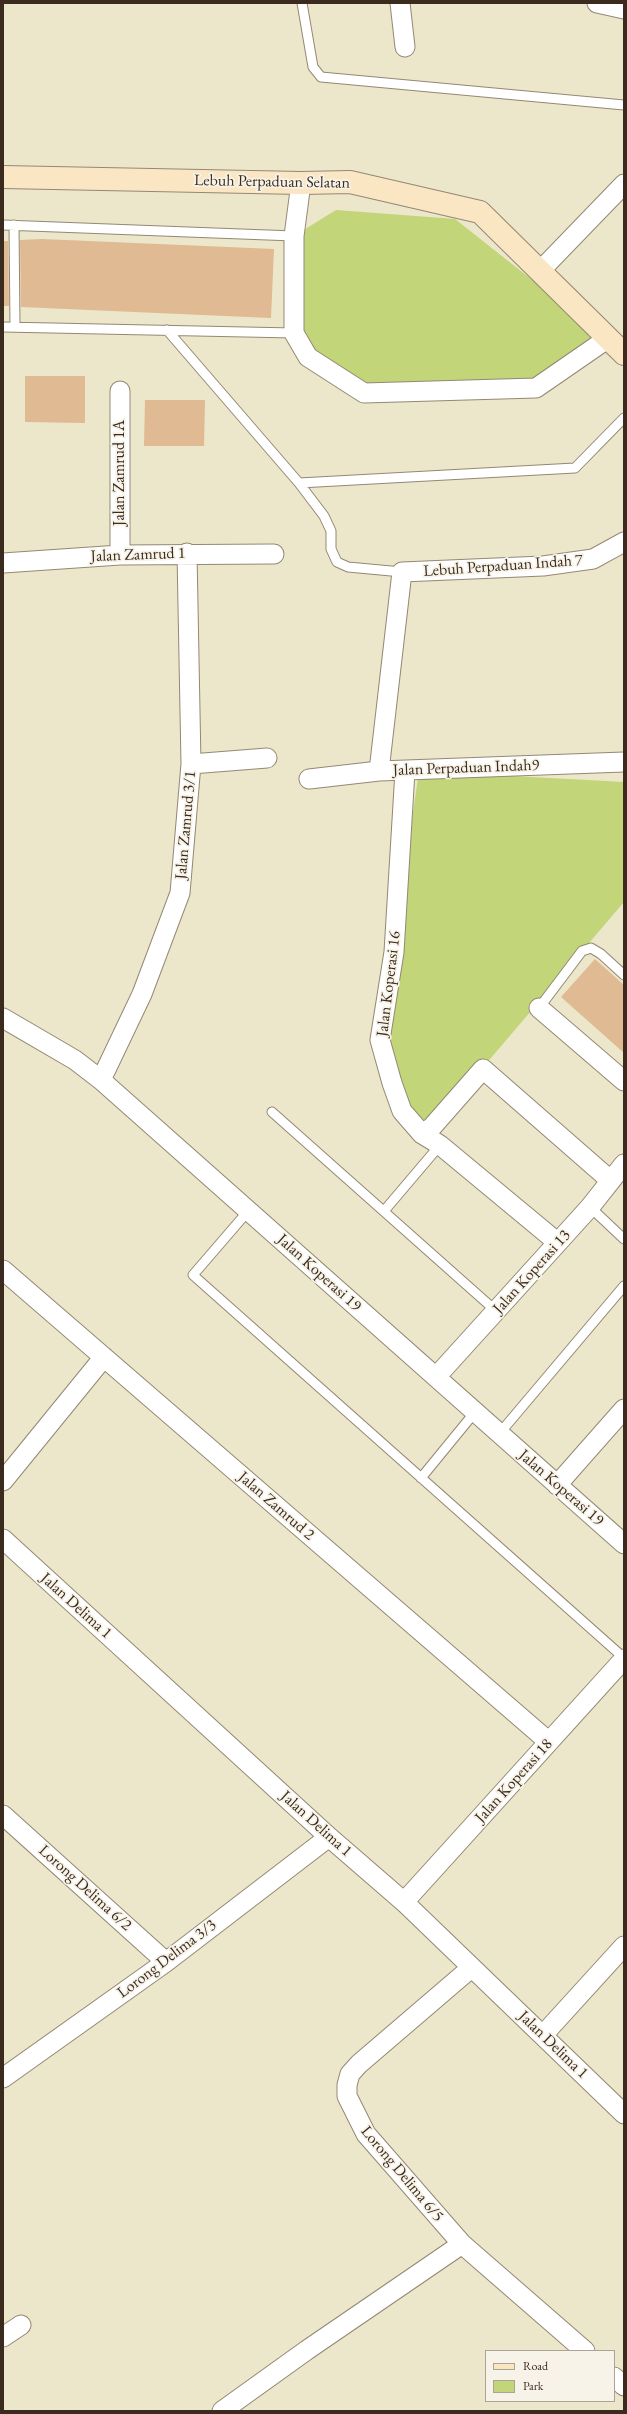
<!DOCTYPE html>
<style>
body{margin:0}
#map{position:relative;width:627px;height:2414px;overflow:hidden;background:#ece6ca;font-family:"EB Garamond",serif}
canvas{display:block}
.frame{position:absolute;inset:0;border:4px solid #3b2a1e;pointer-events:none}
.legend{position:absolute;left:485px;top:2350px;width:130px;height:52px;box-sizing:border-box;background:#f7f3e8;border:1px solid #aca397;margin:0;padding:5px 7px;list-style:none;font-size:12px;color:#3b2a1e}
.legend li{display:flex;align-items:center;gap:8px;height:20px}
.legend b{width:20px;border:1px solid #aca397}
</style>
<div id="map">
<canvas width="627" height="2414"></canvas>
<div class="frame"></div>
<ul class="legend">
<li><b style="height:5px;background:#fbe6c4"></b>Road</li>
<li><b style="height:11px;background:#c2d578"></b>Park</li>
</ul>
</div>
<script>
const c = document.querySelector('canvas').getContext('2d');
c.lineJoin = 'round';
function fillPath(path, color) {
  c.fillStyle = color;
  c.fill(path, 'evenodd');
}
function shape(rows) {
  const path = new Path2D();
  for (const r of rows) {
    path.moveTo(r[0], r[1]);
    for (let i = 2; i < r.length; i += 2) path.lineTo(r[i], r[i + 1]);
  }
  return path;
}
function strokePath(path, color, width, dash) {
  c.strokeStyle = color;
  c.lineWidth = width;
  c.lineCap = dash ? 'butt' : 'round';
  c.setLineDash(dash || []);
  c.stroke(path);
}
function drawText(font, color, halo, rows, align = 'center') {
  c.font = font + ' "EB Garamond",serif';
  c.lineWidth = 3.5;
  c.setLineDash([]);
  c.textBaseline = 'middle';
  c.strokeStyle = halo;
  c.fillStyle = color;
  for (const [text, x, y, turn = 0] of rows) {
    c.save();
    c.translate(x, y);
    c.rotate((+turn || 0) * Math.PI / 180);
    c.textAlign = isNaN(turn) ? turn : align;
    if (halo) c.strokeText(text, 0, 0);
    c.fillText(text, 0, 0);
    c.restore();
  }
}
fillPath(shape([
 [336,210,455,219,607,339,536,388,364,393,294,333,294,236],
 [419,771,624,782,624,902,432,1127,410,1120,380,1040]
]), '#c2d578');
fillPath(shape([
 [42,239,274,249,271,318,21,307,20,240],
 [3,241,8,241,9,306,3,306],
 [25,376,85,376,85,423,25,422],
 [145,400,205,400,204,446,144,446],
 [595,959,624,985,624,1053,561,997]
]), '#dfba92');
const lane = shape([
 [302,3,313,67,321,77,624,105],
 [3,225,294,236],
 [14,225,15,327],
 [3,327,294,333],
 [167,330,299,483,324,516,331,531,331,549,337,562,348,567,402,572],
 [299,483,575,468,624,418],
 [539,1008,582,951,591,948,601,954,624,975],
 [272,1112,496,1311],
 [590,1207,624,1239],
 [249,1210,193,1275,624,1658],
 [384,1211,440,1145],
 [499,1434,624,1286],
 [421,1478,475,1412]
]);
const street = shape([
 [400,3,405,47],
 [597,3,624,9],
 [301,183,294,236,294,333,308,357,364,393,536,388,607,339],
 [540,271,624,184],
 [120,391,120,555],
 [3,563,120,555,274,554],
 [191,764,267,758],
 [379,771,402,572,543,566,593,559,624,542],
 [405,771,394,952,380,1040,392,1083,402,1111,422,1134,440,1145,557,1242],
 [309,779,379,771,624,762],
 [539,1008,624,1081],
 [3,1018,75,1060,101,1080,624,1544],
 [101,1080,142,994,180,893,191,764,187,553],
 [422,1134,432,1127,483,1069,610,1180],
 [3,1270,549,1742],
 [436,1377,590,1207,624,1164],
 [3,1481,104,1357],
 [557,1485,624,1409],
 [3,1539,329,1837,404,1902,624,2114],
 [3,1815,166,1962],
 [404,1902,624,1659],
 [471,1968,359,2064,350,2074,347,2085,347,2096,366,2134,462,2244,585,2351],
 [543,2035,624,1946],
 [3,2078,166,1962,329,1837],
 [3,2337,21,2325],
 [614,2377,624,2386],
 [222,2411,307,2350,462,2244]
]);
const secondary = shape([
 [3,177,301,183,350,182,480,212,624,354]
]);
strokePath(lane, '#948874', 11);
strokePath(street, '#948874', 21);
strokePath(secondary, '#948874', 24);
strokePath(lane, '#fff', 9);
strokePath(street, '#fff', 19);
strokePath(secondary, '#fbe6c4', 22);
drawText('16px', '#3b2a1e', '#f7f3e8', [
 ["Lebuh Perpaduan Selatan",272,182,1],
 ["Jalan Zamrud 1A",120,473,-90],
 ["Jalan Zamrud 1",138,555,-2],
 ["Lebuh Perpaduan Indah 7",503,566,-4],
 ["Jalan Perpaduan Indah9",466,768,-2],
 ["Jalan Zamrud 3/1",186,825,-85],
 ["Jalan Koperasi 16",389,984,-83],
 ["Jalan Koperasi 13",532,1272,-48],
 ["Jalan Koperasi 19",319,1273,42],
 ["Jalan Koperasi 19",561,1488,41],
 ["Jalan Zamrud 2",276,1506,41],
 ["Jalan Delima 1",76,1606,42],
 ["Jalan Koperasi 18",514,1781,-48],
 ["Jalan Delima 1",316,1824,42],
 ["Lorong Delima 6/2",85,1888,42],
 ["Lorong Delima 3/3",167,1959,-37],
 ["Jalan Delima 1",553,2045,44],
 ["Lorong Delima 6/5",402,2174,50]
]);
</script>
